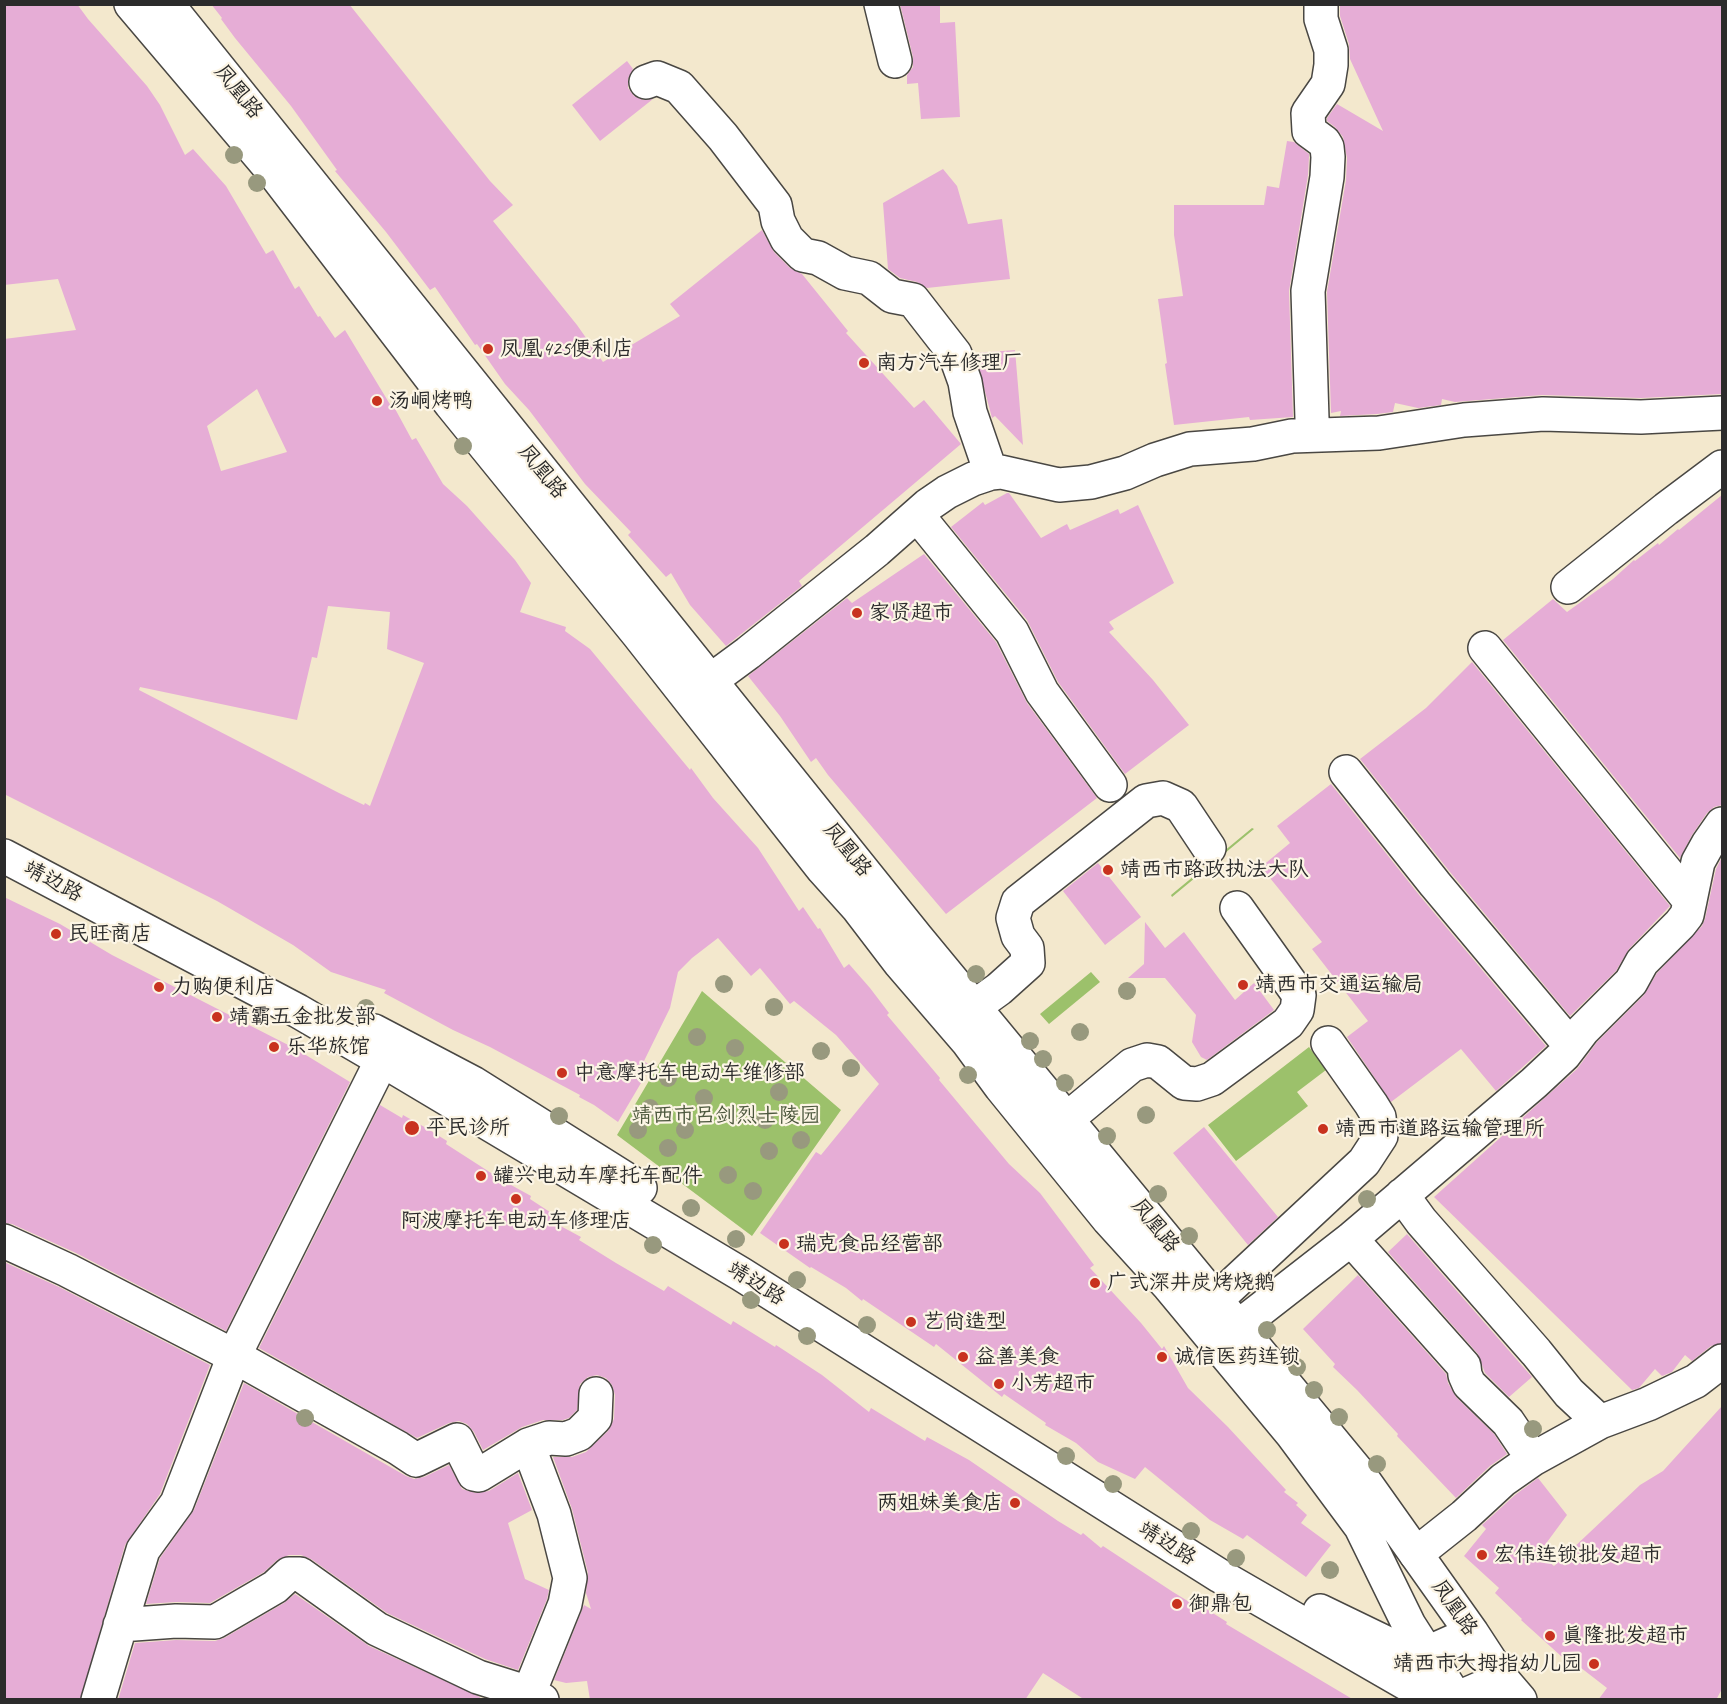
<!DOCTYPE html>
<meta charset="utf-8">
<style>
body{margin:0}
#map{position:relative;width:1727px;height:1704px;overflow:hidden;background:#f3e8cd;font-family:Caveat,sans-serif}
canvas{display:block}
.frame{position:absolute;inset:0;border:6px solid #2b2b2b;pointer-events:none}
</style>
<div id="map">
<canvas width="1727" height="1704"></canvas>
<div class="frame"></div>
</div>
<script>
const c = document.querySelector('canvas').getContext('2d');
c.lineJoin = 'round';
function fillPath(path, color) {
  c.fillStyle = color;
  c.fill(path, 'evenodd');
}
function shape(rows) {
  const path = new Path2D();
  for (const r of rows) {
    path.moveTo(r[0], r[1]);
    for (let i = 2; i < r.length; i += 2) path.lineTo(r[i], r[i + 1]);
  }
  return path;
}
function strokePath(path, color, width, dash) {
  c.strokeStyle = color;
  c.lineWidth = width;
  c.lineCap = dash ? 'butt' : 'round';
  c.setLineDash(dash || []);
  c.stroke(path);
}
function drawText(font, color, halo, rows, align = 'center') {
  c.font = font + ' Caveat,"LXGW WenKai TC",sans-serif';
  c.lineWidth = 4.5;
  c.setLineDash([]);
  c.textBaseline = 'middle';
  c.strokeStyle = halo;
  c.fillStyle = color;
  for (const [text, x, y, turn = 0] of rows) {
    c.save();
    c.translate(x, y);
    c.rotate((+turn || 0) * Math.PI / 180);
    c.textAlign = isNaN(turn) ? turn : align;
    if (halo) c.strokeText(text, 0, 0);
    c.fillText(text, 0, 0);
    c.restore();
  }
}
fillPath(shape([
 [1252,828,1254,829,1172,897,1171,895],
 [1091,972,1100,982,1049,1024,1040,1014],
 [702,991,841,1110,752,1236,617,1135],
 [1309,1047,1326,1070,1297,1092,1308,1106,1236,1161,1208,1125]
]), '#9cc16b');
fillPath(shape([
 [4,4,77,4,88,19,147,86,160,105,185,155,193,149,226,186,266,254,273,250,295,289,299,286,318,317,320,316,335,338,345,330,391,406,393,405,412,440,416,438,443,484,467,506,515,560,531,583,520,612,566,627,565,631,590,649,690,770,691,768,713,798,758,848,799,911,803,907,818,929,820,928,844,968,849,964,870,988,889,1013,887,1015,940,1078,939,1080,1009,1164,1040,1193,1094,1265,1090,1268,1141,1323,1162,1349,1164,1346,1188,1388,1228,1427,1286,1490,1284,1492,1298,1503,1296,1505,1307,1515,1301,1523,1331,1545,1306,1577,1247,1535,1243,1539,1210,1520,1145,1467,1135,1479,1098,1462,1076,1443,1045,1425,1046,1423,1004,1394,1002,1397,936,1344,934,1347,863,1299,862,1301,846,1288,811,1267,810,1268,760,1233,816,1152,821,1155,879,1084,836,1035,794,1001,790,1004,760,968,751,976,718,938,692,958,678,972,670,1008,644,1061,651,1066,618,1122,594,1105,579,1097,580,1095,490,1047,453,1030,384,993,386,990,331,972,293,945,217,901,4,794,4,339,76,330,58,279,4,285],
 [257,389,287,452,221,471,207,426],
 [328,606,390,612,387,649,424,663,370,806,365,803,364,805,339,793,139,690,140,687,297,720,312,657,317,658],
 [211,4,349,4,490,181,513,205,493,221,577,325,603,362,680,316,670,304,762,230,774,252,790,268,802,274,848,331,846,333,914,408,924,400,961,444,799,581,802,586,726,646,690,605,671,573,666,577,628,535,631,532,585,484,529,410,505,384,477,344,475,345,435,287,430,290,386,232,335,171,337,170,291,106,235,38,221,19,222,18],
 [900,4,940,4,940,23,955,22,960,117,921,119,918,83,907,84,907,75,913,67,913,57],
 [1340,4,1722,4,1722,394,1641,398,1542,395,1455,402,1442,399,1441,405,1418,408,1395,403,1393,412,1377,414,1340,416,1341,411,1331,413,1327,292,1346,180,1347,158,1343,137,1335,127,1327,121,1327,118,1337,104,1383,131,1350,59,1349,44,1340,16],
 [627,61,633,69,628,79,628,88,634,96,643,100,653,99,600,141,572,105],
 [1287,141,1294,142,1309,154,1309,157,1308,175,1289,291,1293,417,1250,420,1249,417,1174,425,1165,364,1167,363,1158,299,1183,296,1174,235,1174,205,1264,205,1267,186,1279,188],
 [943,169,957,186,968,224,1002,219,1010,279,927,288,917,282,900,278,888,269,883,203],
 [1015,350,1023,445,995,416,992,418,977,361,977,353],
 [1007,493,1009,493,1041,538,1067,524,1070,530,1118,509,1120,514,1138,505,1174,583,1109,622,1114,629,1109,632,1153,680,1189,725,1125,774,1058,682,1027,620,951,527,983,502,985,505],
 [1722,495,1722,805,1714,807,1707,813,1692,835,1680,858,1503,640,1553,599,1567,612,1613,579,1634,560,1635,561,1658,543,1659,545,1678,529,1679,530],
 [924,554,996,642,1027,703,1097,798,946,914,828,775,816,758,811,762,780,716,748,676,847,598,852,603],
 [1472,662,1670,906,1629,949,1616,971,1570,1016,1450,872,1360,759,1426,708],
 [1331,784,1420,896,1546,1046,1496,1091,1461,1049,1391,1102,1347,1037,1368,1021,1312,949,1322,942,1261,867,1290,843,1277,826],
 [1722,857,1722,1343,1711,1346,1692,1361,1685,1355,1672,1372,1662,1376,1655,1369,1639,1388,1632,1390,1434,1197,1577,1069,1597,1042,1644,995,1657,973,1702,926,1705,919,1716,869],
 [1098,863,1141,917,1105,945,1063,891],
 [4,897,60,924,112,955,296,1049,350,1082,226,1331,76,1253,12,1224,4,1223],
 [1145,922,1165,948,1184,932,1235,1000,1254,983,1274,1010,1207,1060,1201,1057,1192,1042,1196,1015,1165,978,1128,978,1144,964],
 [380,1105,402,1118,403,1115,428,1129,447,1141,446,1144,502,1180,531,1196,530,1199,556,1216,553,1222,581,1237,579,1240,616,1263,664,1291,668,1286,731,1325,733,1321,775,1347,776,1345,822,1375,869,1412,871,1408,925,1441,927,1437,969,1460,1058,1521,1081,1535,1083,1533,1101,1548,1103,1546,1173,1592,1191,1603,1192,1600,1227,1622,1226,1624,1354,1700,1085,1700,1043,1673,1025,1700,590,1700,587,1681,566,1683,554,1680,584,1605,591,1609,586,1593,588,1573,572,1509,553,1457,572,1457,586,1452,608,1431,614,1419,615,1395,612,1385,606,1378,597,1375,588,1377,580,1384,577,1410,569,1418,563,1420,543,1420,522,1427,483,1450,474,1432,467,1424,459,1421,449,1423,417,1438,259,1348],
 [1204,1127,1278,1217,1248,1245,1173,1153],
 [1407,1234,1532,1377,1509,1397,1485,1373,1478,1354,1388,1252],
 [4,1262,59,1287,210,1365,160,1494,125,1545,80,1700,4,1700],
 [1358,1275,1446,1374,1448,1383,1456,1397,1494,1434,1507,1454,1490,1466,1456,1498,1397,1436,1398,1434,1357,1390,1333,1367,1335,1364,1303,1329],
 [244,1383,406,1476,414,1479,424,1477,449,1465,462,1489,476,1493,489,1491,518,1473,532,1510,508,1523,525,1579,549,1590,547,1599,518,1670,485,1659,387,1613,311,1559,301,1555,289,1555,277,1560,264,1572,210,1603,176,1602,146,1604,160,1558,194,1510],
 [1722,1406,1722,1689,1716,1700,1598,1700,1607,1688,1576,1664,1561,1656,1521,1620,1522,1619,1495,1593,1499,1588,1464,1556,1486,1529,1482,1525,1515,1495,1538,1478,1567,1515,1539,1553,1554,1566,1640,1485,1663,1471],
 [295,1594,369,1646,480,1697,479,1700,118,1700,135,1643,176,1640,215,1641,224,1638,284,1603]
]), '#e6add6');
const minor = shape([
 [881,4,895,61],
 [646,82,657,78,679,87,723,137,775,205,778,221,787,239,803,255,818,258,845,273,869,278,892,296,913,300,955,354,965,382,970,412,991,473],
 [1315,435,1312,419,1308,291,1327,177,1328,157,1327,147,1324,142,1309,131,1308,113,1328,84,1331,65,1331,50,1321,19,1321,4],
 [918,516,1012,632,1042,692,1110,785],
 [1568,587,1666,509,1722,467],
 [1485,648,1690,901],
 [710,681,748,653,877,550,928,505,947,492,973,479,991,473,1001,472,1059,485,1091,482,1125,473,1155,460,1190,449,1253,444,1292,436,1379,433,1464,420,1543,414,1641,417,1722,413],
 [1346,772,1435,884,1570,1045],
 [974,1007,999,989,1028,963,1027,948,1018,936,1013,918,1018,902,1146,801,1163,798,1181,806,1209,848],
 [1067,1119,1132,1065,1147,1060,1158,1062,1184,1083,1197,1084,1212,1079,1288,1023,1297,1010,1299,995,1237,908],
 [1402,1195,1421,1221,1536,1352,1569,1393,1600,1422],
 [1351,1239,1464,1366,1465,1375,1469,1384,1508,1422,1533,1459],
 [4,1241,67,1270,234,1356,398,1448,416,1460,457,1440,474,1474,479,1475,528,1445,549,1438,566,1439,579,1434,595,1418,596,1394],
 [1216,1300,1364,1162,1381,1136,1379,1117,1371,1104,1328,1043],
 [1238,1327,1351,1239,1534,1083,1564,1055,1583,1030,1631,982,1642,962,1680,924,1687,915,1698,862,1708,844,1722,824],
 [528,1445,554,1514,570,1578,565,1604,529,1693],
 [1416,1554,1464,1516,1503,1480,1533,1459,1600,1422,1648,1404,1696,1381,1722,1361],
 [120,1625,176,1621,215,1622,275,1587,289,1574,300,1574,377,1629,478,1677,529,1693,542,1700],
 [98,1700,143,1550,177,1503,234,1356,382,1060]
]);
const major = shape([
 [131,4,271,169,451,404,638,634,823,869,858,908,900,963,968,1042,1001,1087,1109,1220,1169,1286,1292,1434,1361,1527,1409,1625,1457,1700],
 [167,4,917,938,1357,1471,1472,1633,1502,1679,1520,1700],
 [4,856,298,1011,382,1060,741,1274,1220,1576,1416,1689,1456,1699,1502,1679],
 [374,1031,473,1083,640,1188],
 [1320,1611,1409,1654,1427,1653,1472,1633]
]);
strokePath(minor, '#494743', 36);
strokePath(major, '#494743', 36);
strokePath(minor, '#fff', 33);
strokePath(major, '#fff', 33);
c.fillStyle = '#98997e';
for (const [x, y] of [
 [234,155],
 [257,183],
 [463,446],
 [976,974],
 [724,984],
 [1127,991],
 [774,1007],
 [366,1008],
 [1080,1032],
 [697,1037],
 [1030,1041],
 [735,1048],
 [821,1051],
 [1043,1059],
 [851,1068],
 [968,1075],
 [668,1078],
 [1065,1083],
 [779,1092],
 [704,1098],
 [650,1108],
 [1146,1115],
 [559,1116],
 [765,1120],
 [638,1130],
 [685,1130],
 [1107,1136],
 [801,1140],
 [668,1148],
 [769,1151],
 [728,1175],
 [753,1191],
 [1158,1194],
 [1367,1199],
 [691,1208],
 [1189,1236],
 [736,1239],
 [653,1245],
 [797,1280],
 [751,1300],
 [867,1325],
 [1267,1330],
 [807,1336],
 [1297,1367],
 [1314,1390],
 [1339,1417],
 [305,1418],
 [1533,1429],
 [1066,1456],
 [1377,1464],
 [1113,1484],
 [1191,1531],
 [1236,1558],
 [1330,1570]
]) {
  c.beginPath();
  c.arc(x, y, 9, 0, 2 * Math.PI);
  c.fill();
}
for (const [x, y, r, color] of [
 [488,349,6,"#c8321e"],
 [864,363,6,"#c8321e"],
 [377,401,6,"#c8321e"],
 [857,613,6,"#c8321e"],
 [1108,870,6,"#c8321e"],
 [56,934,6,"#c8321e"],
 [1243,985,6,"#c8321e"],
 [159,987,6,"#c8321e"],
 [217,1017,6,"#c8321e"],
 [274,1047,6,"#c8321e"],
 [562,1073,6,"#c8321e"],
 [412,1128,8,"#c8321e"],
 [1323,1129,6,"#c8321e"],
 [481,1176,6,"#c8321e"],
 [516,1199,6,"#c8321e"],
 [784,1244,6,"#c8321e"],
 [1095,1283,6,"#c8321e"],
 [911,1322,6,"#c8321e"],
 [963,1357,6,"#c8321e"],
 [1162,1357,6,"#c8321e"],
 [999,1384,6,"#c8321e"],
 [1015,1503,6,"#c8321e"],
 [1482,1555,6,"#c8321e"],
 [1177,1604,6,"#c8321e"],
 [1550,1636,6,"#c8321e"],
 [1594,1664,6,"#c8321e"]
]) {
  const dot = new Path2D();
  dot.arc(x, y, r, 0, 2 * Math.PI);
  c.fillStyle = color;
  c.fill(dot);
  strokePath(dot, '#fcf5e5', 2);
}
drawText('21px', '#2b2b2b', '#fcf5e5', [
 ["凤凰路",238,92,51],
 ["凤凰路",542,472,51],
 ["凤凰路",847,850,51],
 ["靖边路",53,882,28],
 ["凤凰路",1155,1226,51],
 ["靖边路",756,1284,32],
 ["靖边路",1167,1544,32],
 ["凤凰路",1454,1608,55]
]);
drawText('21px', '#2b2b2b', '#fcf5e5', [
 ["凤凰425便利店",500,349],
 ["南方汽车修理厂",876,363],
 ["汤峒烤鸭",389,401],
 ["家贤超市",869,613],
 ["靖西市路政执法大队",1120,870],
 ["民旺商店",68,934],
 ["靖西市交通运输局",1255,985],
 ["力购便利店",171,987],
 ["靖霸五金批发部",229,1017],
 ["乐华旅馆",286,1047],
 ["中意摩托车电动车维修部",574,1073],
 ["平民诊所",426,1128],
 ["靖西市道路运输管理所",1335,1129],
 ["罐兴电动车摩托车配件",493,1176],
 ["阿波摩托车电动车修理店",516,1221,"center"],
 ["瑞克食品经营部",796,1244],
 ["广式深井炭烤烧鹅",1107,1283],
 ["艺尚造型",923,1322],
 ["益善美食",975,1357],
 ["诚信医药连锁",1174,1357],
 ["小芳超市",1011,1384],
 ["两姐妹美食店",1003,1503,"right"],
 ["宏伟连锁批发超市",1494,1555],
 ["御鼎包",1189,1604],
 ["真隆批发超市",1562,1636],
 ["靖西市大拇指幼儿园",1582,1664,"right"]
], 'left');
drawText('21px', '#4d583e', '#fcf5e5', [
 ["靖西市吕剑烈士陵园",726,1116]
]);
</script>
